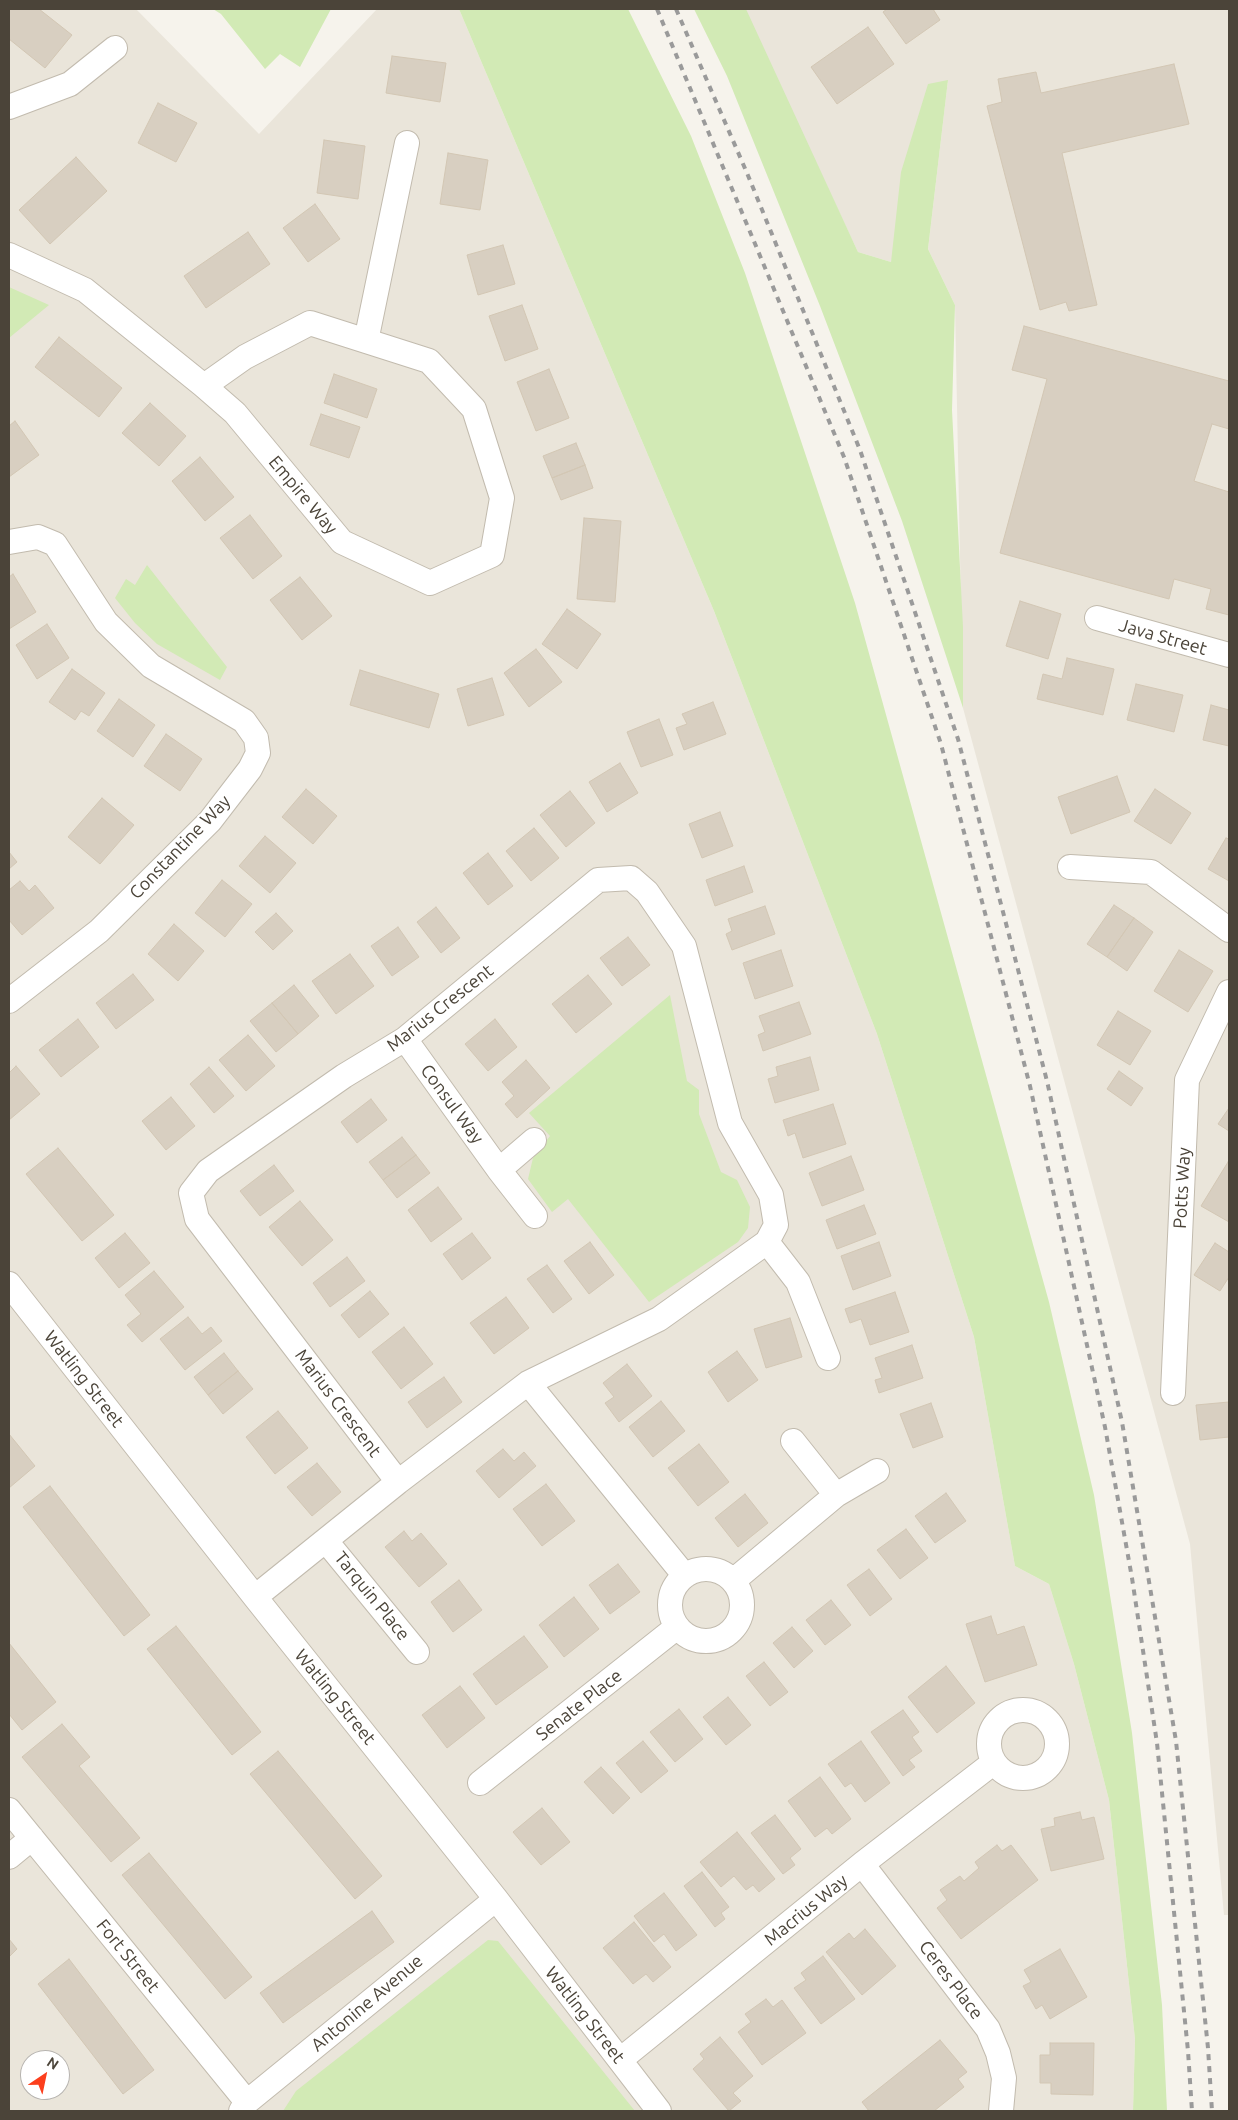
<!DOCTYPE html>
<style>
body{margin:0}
#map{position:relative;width:1238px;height:2120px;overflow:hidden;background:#f6f3ec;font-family:Ubuntu,sans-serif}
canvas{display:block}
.frame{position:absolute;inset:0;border:10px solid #4b4439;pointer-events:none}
.north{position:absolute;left:20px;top:2050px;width:50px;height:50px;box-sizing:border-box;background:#fff;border:1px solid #b7b4b0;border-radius:50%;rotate:34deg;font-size:14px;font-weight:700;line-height:20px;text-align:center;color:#4b4439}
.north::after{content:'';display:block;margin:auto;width:18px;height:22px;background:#fc3f1d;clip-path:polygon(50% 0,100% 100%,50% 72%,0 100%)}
</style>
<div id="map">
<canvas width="1238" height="2120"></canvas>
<div class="frame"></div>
<div class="north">N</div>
</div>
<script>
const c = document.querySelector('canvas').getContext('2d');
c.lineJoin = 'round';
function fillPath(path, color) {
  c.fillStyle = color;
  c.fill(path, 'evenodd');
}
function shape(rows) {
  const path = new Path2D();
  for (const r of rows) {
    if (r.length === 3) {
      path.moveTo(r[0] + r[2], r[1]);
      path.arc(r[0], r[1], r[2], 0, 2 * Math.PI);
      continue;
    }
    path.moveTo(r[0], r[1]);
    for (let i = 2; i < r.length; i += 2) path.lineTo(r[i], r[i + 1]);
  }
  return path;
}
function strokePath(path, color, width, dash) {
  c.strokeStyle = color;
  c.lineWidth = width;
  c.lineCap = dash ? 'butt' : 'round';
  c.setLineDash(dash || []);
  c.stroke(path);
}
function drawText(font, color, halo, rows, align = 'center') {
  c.font = font + ' Ubuntu,sans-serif';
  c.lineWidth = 4.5;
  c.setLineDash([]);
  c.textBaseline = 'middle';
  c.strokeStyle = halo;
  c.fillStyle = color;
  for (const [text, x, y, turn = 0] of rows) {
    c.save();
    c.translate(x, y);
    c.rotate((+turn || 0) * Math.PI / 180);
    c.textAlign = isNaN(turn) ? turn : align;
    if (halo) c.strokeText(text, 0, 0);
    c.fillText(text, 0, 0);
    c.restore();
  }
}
fillPath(shape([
 [9,9,136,9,259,134,377,9,459,9,714,611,877,1034,974,1337,1015,1566,1049,1584,1074,1664,1109,1800,1135,2039,1133,2111,9,2111],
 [30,2060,60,2060,60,2090,30,2090],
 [743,9,1229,9,1229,1915,1224,1915,1190,1544,963,708,955,305,928,249,948,80,891,262,858,252]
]), '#eae5da');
fillPath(shape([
 [213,9,331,9,300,67,280,54,265,69,221,14],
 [459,9,628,9,691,136,745,273,855,603,1049,1302,1094,1495,1132,1733,1162,2005,1167,2111,1133,2111,1135,2039,1109,1800,1074,1664,1049,1584,1015,1566,974,1337,877,1034,714,611],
 [694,9,746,9,858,252,891,262,901,172,928,84,948,80,928,249,955,305,952,410,963,627,963,708,902,521,820,306,727,76],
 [9,287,49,305,9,338],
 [147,565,227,667,220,680,157,644,135,623,115,598,126,579,135,585],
 [670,995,687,1081,699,1090,699,1114,721,1172,737,1180,750,1207,748,1228,738,1242,649,1302,568,1199,552,1212,528,1179,533,1158,550,1136,529,1113],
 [488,1940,498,1941,635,2111,283,2111,296,2091]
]), '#d2eab5');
const building = shape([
 [9,9,39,9,72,35,45,68,9,39,9,9],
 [887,9,933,9,940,20,906,44,883,12,887,9],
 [868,27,894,64,837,104,811,67,868,27],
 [392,56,446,63,440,102,386,93,392,56],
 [1174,64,1189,124,1062,153,1097,305,1069,311,1066,302,1040,310,987,106,1002,102,998,79,1036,72,1041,93,1174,64],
 [158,103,197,123,176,162,138,143,158,103],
 [324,140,365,146,358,199,317,193,324,140],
 [448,153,488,160,480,210,440,204,448,153],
 [76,157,107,191,50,244,19,210,76,157],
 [315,204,340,239,308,262,283,228,315,204],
 [248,232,270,264,206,308,184,276,248,232],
 [503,245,515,284,478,295,467,255,503,245],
 [522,305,538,349,505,361,489,316,522,305],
 [1024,326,1229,381,1229,615,1206,609,1211,589,1174,579,1169,599,1000,553,1047,379,1012,370,1024,326],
 [59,337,122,388,99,417,35,367,59,337],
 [549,369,569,418,536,431,517,382,549,369],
 [334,374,377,389,367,418,324,403,334,374],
 [150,403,186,436,159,466,122,433,150,403],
 [321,414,360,427,349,458,310,445,321,414],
 [15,421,39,455,9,477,9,426,15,421],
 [1212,424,1229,429,1229,492,1194,481,1212,424],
 [576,443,585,465,552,478,543,456,576,443],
 [200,457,234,497,205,521,172,481,200,457],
 [585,465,593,488,561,500,552,478,585,465],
 [250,515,282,556,253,579,220,538,250,515],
 [584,518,621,521,615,602,577,599,584,518],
 [13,574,36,612,9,629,9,577,13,574],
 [300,577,332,616,302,640,270,600,300,577],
 [1020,601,1061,614,1048,659,1006,646,1020,601],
 [567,609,601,634,577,669,542,644,567,609],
 [47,624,69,658,37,679,16,645,47,624],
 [536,649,562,682,529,707,504,673,536,649],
 [1067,658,1114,669,1103,715,1037,699,1043,674,1062,679,1067,658],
 [72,669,105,693,89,716,81,711,75,720,49,702,72,669],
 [360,670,439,694,429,728,350,705,360,670],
 [492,678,504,715,468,726,457,689,492,678],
 [1136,684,1183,695,1174,732,1127,720,1136,684],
 [119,699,155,725,133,757,97,731,119,699],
 [713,702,726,734,684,750,676,728,687,724,682,714,713,702],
 [1211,705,1229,710,1229,746,1203,740,1211,705],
 [659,719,673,755,641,767,627,732,659,719],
 [166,734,202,759,180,791,144,766,166,734],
 [620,763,638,793,607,812,589,782,620,763],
 [1117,776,1130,812,1071,834,1058,797,1117,776],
 [306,789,337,816,313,844,282,817,306,789],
 [1155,789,1191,813,1171,844,1134,821,1155,789],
 [570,791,595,823,566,847,540,815,570,791],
 [102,798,134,825,100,864,68,837,102,798],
 [720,812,733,846,702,858,689,824,720,812],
 [534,828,559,858,531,881,506,851,534,828],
 [265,836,296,863,270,893,239,866,265,836],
 [1226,838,1229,839,1229,881,1208,869,1226,838],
 [9,852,17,862,9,869,9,852],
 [488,853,513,886,488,905,463,873,488,853],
 [744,866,753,892,715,906,706,880,744,866],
 [222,880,252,904,225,937,195,913,222,880],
 [20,881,29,891,35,885,54,908,22,935,9,920,9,890,20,881],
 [1114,905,1134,918,1107,957,1087,944,1114,905],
 [765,906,775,934,732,950,726,934,732,931,728,919,765,906],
 [436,907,460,938,441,953,417,922,436,907],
 [276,913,293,931,273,950,255,932,276,913],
 [1134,918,1153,932,1127,971,1107,957,1134,918],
 [174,924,204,951,178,981,148,954,174,924],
 [398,927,419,957,392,976,371,946,398,927],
 [628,937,650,965,622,986,600,958,628,937],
 [781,950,793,986,755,999,743,963,781,950],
 [1179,950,1213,971,1188,1012,1154,991,1179,950],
 [350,954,374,986,336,1014,312,981,350,954],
 [133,974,154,1000,116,1029,96,1003,133,974],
 [588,975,612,1004,576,1033,552,1004,588,975],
 [294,985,319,1016,298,1034,272,1003,294,985],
 [799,1002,811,1034,763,1051,758,1035,765,1032,759,1016,799,1002],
 [272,1003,298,1034,276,1052,250,1021,272,1003],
 [1118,1011,1151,1031,1130,1065,1097,1045,1118,1011],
 [78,1019,99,1047,61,1077,39,1050,78,1019],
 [495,1019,517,1047,488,1071,465,1044,495,1019],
 [248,1035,275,1066,246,1091,219,1060,248,1035],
 [810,1057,819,1090,775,1103,768,1079,778,1076,776,1067,810,1057],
 [526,1060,550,1088,517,1118,505,1104,514,1096,502,1082,526,1060],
 [16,1066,40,1094,9,1120,9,1073,16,1066],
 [209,1067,234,1096,214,1113,190,1084,209,1067],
 [1119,1071,1143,1088,1131,1106,1107,1089,1119,1071],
 [171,1097,195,1126,166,1150,142,1121,171,1097],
 [371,1099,387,1120,357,1143,341,1122,371,1099],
 [833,1104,846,1144,803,1158,795,1133,788,1136,783,1120,833,1104],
 [1229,1108,1229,1131,1218,1124,1229,1108],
 [402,1137,416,1155,383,1180,369,1162,402,1137],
 [58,1148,114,1215,82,1241,26,1174,58,1148],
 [416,1155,430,1173,397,1198,383,1180,416,1155],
 [851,1156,864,1190,822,1206,809,1173,851,1156],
 [1228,1162,1229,1163,1229,1222,1201,1206,1228,1162],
 [274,1165,294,1191,260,1216,240,1191,274,1165],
 [438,1187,462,1219,431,1242,408,1210,438,1187],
 [300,1201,333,1240,302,1266,269,1227,300,1201],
 [864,1205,876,1234,837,1249,826,1220,864,1205],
 [125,1233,150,1263,119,1288,95,1258,125,1233],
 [472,1233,491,1258,462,1280,443,1254,472,1233],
 [590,1242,614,1275,589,1294,564,1261,590,1242],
 [879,1242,891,1276,853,1290,841,1256,879,1242],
 [1215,1243,1229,1252,1229,1277,1220,1291,1194,1275,1215,1243],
 [347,1257,365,1281,330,1307,313,1283,347,1257],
 [547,1265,572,1299,553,1313,527,1279,547,1265],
 [154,1271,184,1307,142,1342,127,1325,141,1314,125,1295,154,1271],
 [370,1291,389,1314,359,1338,341,1315,370,1291],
 [895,1292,909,1332,870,1345,861,1319,850,1323,845,1309,895,1292],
 [506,1297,529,1328,494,1354,470,1323,506,1297],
 [188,1317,202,1334,211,1327,222,1341,185,1370,160,1339,188,1317],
 [790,1318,802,1357,766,1368,754,1329,790,1318],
 [404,1327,433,1364,401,1389,372,1352,404,1327],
 [912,1345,923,1378,879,1393,875,1380,882,1378,875,1358,912,1345],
 [737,1351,758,1380,728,1402,708,1372,737,1351],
 [224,1353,238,1371,208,1395,194,1377,224,1353],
 [627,1364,652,1396,619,1422,605,1403,614,1397,603,1383,627,1364],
 [238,1371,253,1389,223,1414,208,1395,238,1371],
 [444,1377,462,1402,427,1428,408,1402,444,1377],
 [661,1401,685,1431,653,1457,629,1427,661,1401],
 [1229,1402,1229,1437,1200,1440,1196,1405,1229,1402],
 [931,1403,943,1437,913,1448,900,1414,931,1403],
 [278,1411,308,1448,275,1474,246,1437,278,1411],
 [9,1434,35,1466,9,1488,9,1434],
 [699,1444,729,1482,698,1506,668,1468,699,1444],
 [503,1449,514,1461,524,1452,536,1466,499,1498,476,1471,503,1449],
 [317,1463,341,1492,312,1516,287,1487,317,1463],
 [546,1484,575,1521,542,1546,513,1509,546,1484],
 [50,1486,150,1615,124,1636,23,1507,50,1486],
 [946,1493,966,1521,935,1543,915,1516,946,1493],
 [745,1494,768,1523,738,1547,715,1518,745,1494],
 [906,1529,928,1558,900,1579,877,1550,906,1529],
 [404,1531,412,1541,421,1533,447,1564,419,1587,385,1547,404,1531],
 [618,1564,640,1592,610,1614,589,1585,618,1564],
 [869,1569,892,1599,870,1616,847,1585,869,1569],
 [459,1580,482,1610,453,1632,431,1602,459,1580],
 [574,1597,599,1629,564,1657,539,1625,574,1597],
 [831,1600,851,1625,825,1645,806,1620,831,1600],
 [991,1616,997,1635,1024,1626,1037,1665,985,1682,966,1624,991,1616],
 [176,1626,261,1732,232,1755,147,1649,176,1626],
 [792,1627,813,1651,794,1668,773,1643,792,1627],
 [524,1636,548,1667,496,1705,473,1674,524,1636],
 [9,1643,56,1702,22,1730,9,1714,9,1643],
 [764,1662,788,1692,770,1706,746,1676,764,1662],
 [946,1666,975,1703,937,1733,908,1697,946,1666],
 [460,1686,485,1718,447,1748,422,1715,460,1686],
 [728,1697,751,1725,726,1745,703,1717,728,1697],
 [679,1709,703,1739,675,1762,650,1732,679,1709],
 [903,1710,919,1732,912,1737,922,1751,909,1760,915,1767,903,1776,871,1732,903,1710],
 [62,1724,90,1757,79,1766,140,1838,111,1862,22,1757,62,1724],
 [643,1741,668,1771,641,1793,616,1763,643,1741],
 [861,1741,890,1783,865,1802,851,1783,845,1787,828,1764,861,1741],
 [278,1751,382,1876,355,1899,250,1774,278,1751],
 [601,1767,630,1798,613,1814,584,1782,601,1767],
 [820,1777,851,1819,832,1834,827,1828,815,1837,788,1801,820,1777],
 [542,1808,570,1842,541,1865,513,1832,542,1808],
 [1080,1812,1082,1820,1094,1817,1104,1859,1051,1871,1041,1829,1055,1826,1054,1818,1080,1812],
 [775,1815,801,1849,790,1858,795,1865,783,1874,751,1833,775,1815],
 [737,1832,775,1879,759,1892,753,1885,746,1890,734,1876,721,1887,700,1862,737,1832],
 [997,1845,1002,1851,1011,1845,1038,1880,961,1939,937,1908,947,1900,940,1890,960,1876,964,1881,979,1868,975,1862,997,1845],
 [149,1853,252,1977,225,1999,122,1875,149,1853],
 [702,1872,729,1907,721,1913,725,1919,715,1927,684,1886,702,1872],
 [664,1893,697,1935,676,1951,664,1934,654,1942,634,1916,664,1893],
 [372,1911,394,1942,283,2023,260,1993,372,1911],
 [634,1922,671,1967,653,1982,646,1974,633,1984,603,1948,634,1922],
 [865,1929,896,1966,862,1995,826,1952,849,1933,854,1939,865,1929],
 [9,1939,17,1949,9,1957,9,1939],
 [1060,1949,1087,1997,1050,2019,1042,2005,1036,2009,1023,1986,1031,1982,1024,1970,1060,1949],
 [823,1956,855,1999,821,2024,794,1988,806,1980,801,1973,823,1956],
 [69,1959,154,2070,123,2094,38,1984,69,1959],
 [766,1999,773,2007,782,2000,806,2033,762,2065,738,2032,751,2022,745,2014,766,1999],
 [720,2037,753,2076,733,2093,741,2101,729,2111,693,2069,704,2059,700,2054,720,2037],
 [940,2040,967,2072,958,2079,964,2087,934,2111,869,2111,862,2102,940,2040],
 [1050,2043,1094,2043,1093,2095,1051,2094,1051,2083,1040,2083,1040,2055,1050,2055,1050,2043]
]);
fillPath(building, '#d8cfc1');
strokePath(building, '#d3c7b4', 1);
const minor = shape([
 [9,107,70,84,115,48],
 [9,255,85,290,204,386,235,413,342,542,430,583,492,555,502,498,474,409,429,361,310,323,245,357,204,386],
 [366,341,407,143],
 [9,542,38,537,55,544,106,622,151,666,244,721,256,738,258,753,250,769,210,821,99,931,9,1001],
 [1097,618,1229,655],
 [1070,867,1151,872,1229,930],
 [405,1039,499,1170,535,1216],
 [499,1170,534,1140],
 [767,1242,798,1282,828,1358],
 [9,1284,255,1597,496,1899,659,2111],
 [528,1383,685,1576],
 [1173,1393,1187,1080,1229,992],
 [793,1441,836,1495],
 [326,1541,417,1652],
 [706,1605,36],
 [733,1581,836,1495,877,1471],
 [255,1597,398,1482,528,1383,659,1319,767,1242,776,1225,771,1195,730,1123,684,946,647,892,631,878,598,880,405,1039,344,1076,208,1171,191,1193,197,1219,398,1482],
 [1023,1744,34],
 [480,1783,677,1627],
 [9,1810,247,2102],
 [9,1857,32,1838],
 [862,1864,988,2029,998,2053,1004,2078,1001,2111],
 [620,2060,862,1864,993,1763],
 [241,2111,247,2102,496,1899]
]);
strokePath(minor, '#c2bbae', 26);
strokePath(minor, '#fff', 24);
strokePath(shape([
 [657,9,844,457,941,744,1030,1086,1105,1427,1132,1578,1157,1743,1188,2051,1192,2111],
 [676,9,747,173,860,450,958,739,1047,1081,1122,1422,1176,1741,1208,2048,1212,2111]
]), '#9a9a9a', 4, [6, 6]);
drawText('18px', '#4b4439', '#fff', [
 ["Empire Way",303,495,50],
 ["Java Street",1163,637,16],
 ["Constantine Way",180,847,-46],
 ["Marius Crescent",440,1008,-38],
 ["Consul Way",452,1104,54],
 ["Potts Way",1182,1188,-87],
 ["Watling Street",84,1379,52],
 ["Marius Crescent",338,1403,53],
 ["Tarquin Place",372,1596,51],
 ["Watling Street",335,1697,51],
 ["Senate Place",579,1705,-38],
 ["Macrius Way",806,1910,-39],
 ["Fort Street",128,1956,51],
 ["Ceres Place",951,1980,53],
 ["Antonine Avenue",367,2003,-40],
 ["Watling Street",585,2015,52]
]);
</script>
